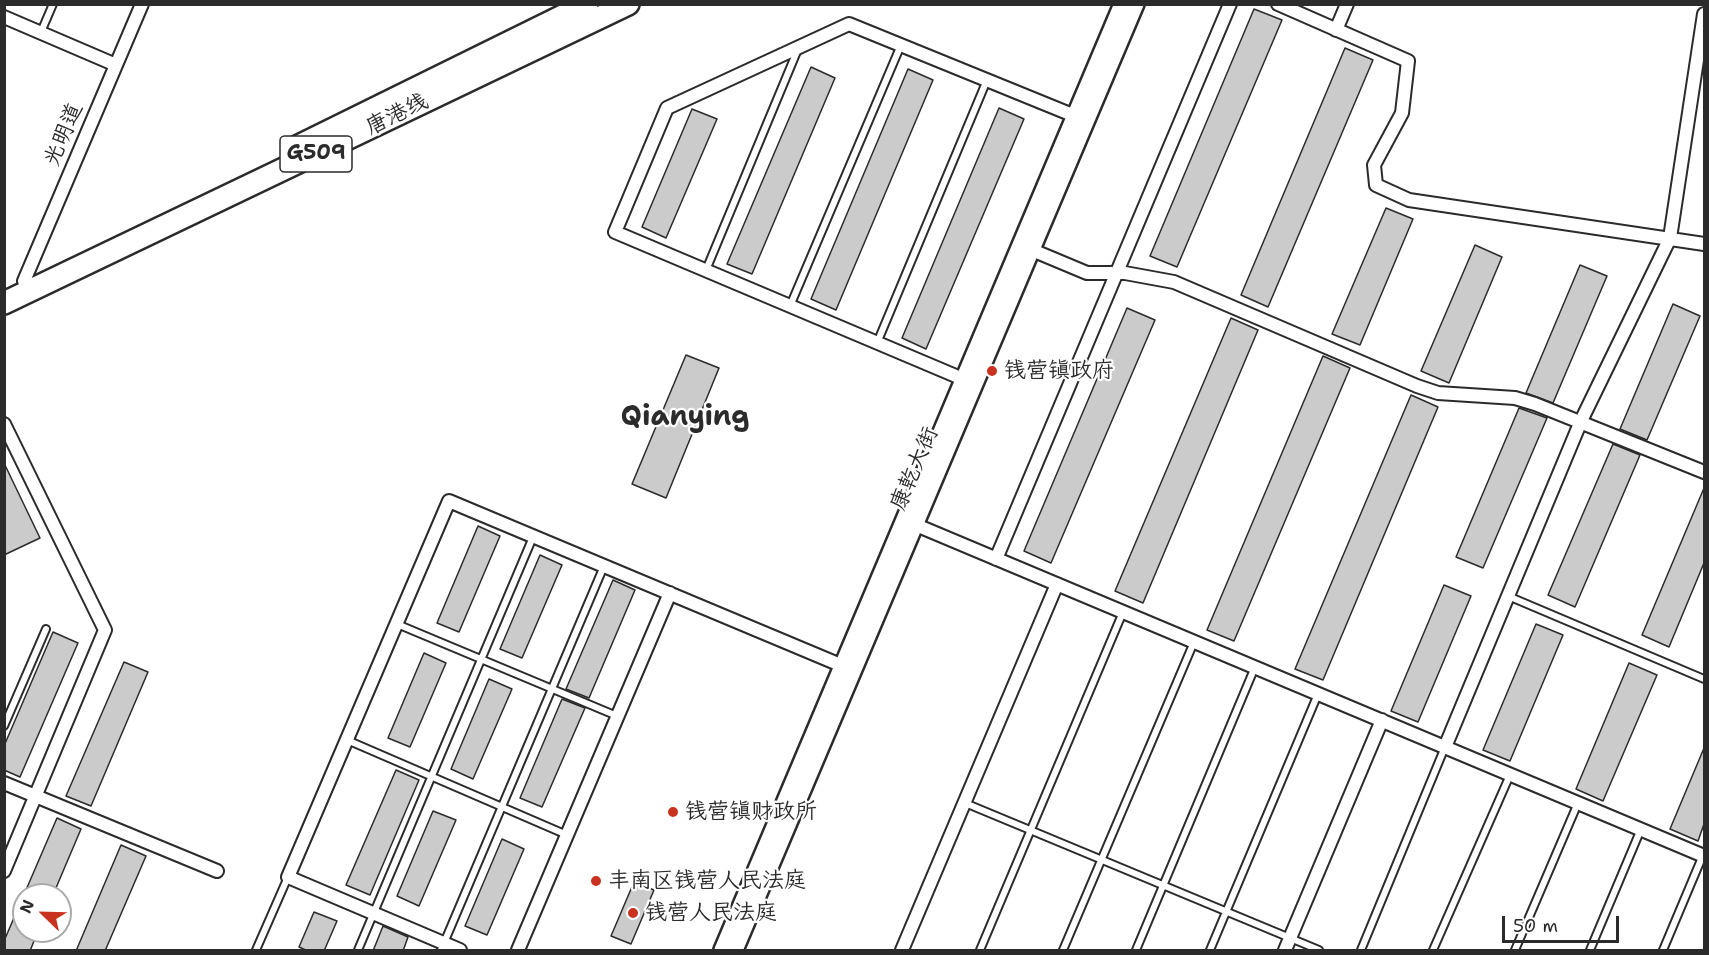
<!DOCTYPE html>
<meta charset="utf-8">
<style>
body{margin:0}
#map{position:relative;width:1709px;height:955px;overflow:hidden;background:#fff;font-family:"Shantell Sans",sans-serif}
canvas{display:block}
.frame{position:absolute;inset:0;border:6px solid #2b2b2b;pointer-events:none}
.north{position:absolute;left:12px;top:883px;width:60px;height:60px;box-sizing:border-box;background:#fff;border:2px solid #aaa;border-radius:50%;rotate:293deg;font-size:16px;font-weight:700;line-height:24px;text-align:center;color:#2b2b2b}
.north::after{content:'';display:block;margin:auto;width:21px;height:27px;background:#c8321e;clip-path:polygon(50% 0,100% 100%,50% 72%,0 100%)}
.scale{position:absolute;left:1502px;top:916px;width:117px;height:27px;box-sizing:border-box;border:3px solid #2b2b2b;border-top:0;padding-left:8px;font-size:18px;line-height:21px;white-space:nowrap;color:#2b2b2b;-webkit-text-stroke:4px #fff;paint-order:stroke}
</style>
<div id="map">
<canvas width="1709" height="955"></canvas>
<div class="frame"></div>
<div class="north">N</div>
<div class="scale">50 m</div>
</div>
<script>
const c = document.querySelector('canvas').getContext('2d');
c.lineJoin = 'round';
function fillPath(path, color) {
  c.fillStyle = color;
  c.fill(path, 'evenodd');
}
function shape(rows) {
  const path = new Path2D();
  for (const r of rows) {
    path.moveTo(r[0], r[1]);
    for (let i = 2; i < r.length; i += 2) path.lineTo(r[i], r[i + 1]);
  }
  return path;
}
function strokePath(path, color, width, dash) {
  c.strokeStyle = color;
  c.lineWidth = width;
  c.lineCap = dash ? 'butt' : 'round';
  c.setLineDash(dash || []);
  c.stroke(path);
}
function drawText(font, color, halo, rows, align = 'center') {
  c.font = font + ' "Shantell Sans","LXGW WenKai TC",sans-serif';
  c.lineWidth = 4.5;
  c.setLineDash([]);
  c.textBaseline = 'middle';
  c.strokeStyle = halo;
  c.fillStyle = color;
  for (const [text, x, y, turn = 0] of rows) {
    c.save();
    c.translate(x, y);
    c.rotate((+turn || 0) * Math.PI / 180);
    c.textAlign = isNaN(turn) ? turn : align;
    if (halo) c.strokeText(text, 0, 0);
    c.fillText(text, 0, 0);
    c.restore();
  }
}
const building = shape([
 [1254,9,1282,20,1177,267,1150,256,1254,9],
 [1345,48,1373,60,1268,307,1241,295,1345,48],
 [811,67,835,78,752,274,727,264,811,67],
 [908,69,933,80,836,310,811,299,908,69],
 [999,108,1024,119,926,349,902,338,999,108],
 [692,109,717,119,666,238,642,227,692,109],
 [1386,208,1413,219,1360,345,1332,334,1386,208],
 [1475,245,1502,257,1449,383,1421,371,1475,245],
 [1580,265,1607,276,1553,403,1526,393,1580,265],
 [1673,304,1700,316,1647,440,1620,429,1673,304],
 [1127,308,1155,320,1051,563,1024,551,1127,308],
 [1231,318,1258,330,1143,603,1115,591,1231,318],
 [686,355,719,368,666,498,632,484,686,355],
 [1323,356,1350,368,1234,641,1207,630,1323,356],
 [1411,395,1438,407,1323,680,1295,669,1411,395],
 [1519,408,1547,418,1483,568,1456,557,1519,408],
 [1613,444,1640,455,1575,607,1548,595,1613,444],
 [4,463,40,538,4,555,4,463],
 [1704,488,1704,563,1669,647,1642,635,1704,488],
 [478,526,500,536,459,632,437,623,478,526],
 [540,555,562,565,522,658,500,649,540,555],
 [613,580,635,590,589,698,566,689,613,580],
 [1444,585,1471,596,1418,722,1391,711,1444,585],
 [1536,624,1563,635,1510,761,1483,750,1536,624],
 [53,632,78,643,20,777,4,770,4,746,53,632],
 [424,653,446,663,410,747,388,738,424,653],
 [124,662,148,672,91,806,66,796,124,662],
 [1629,663,1657,675,1603,801,1576,789,1629,663],
 [489,679,512,689,473,779,451,769,489,679],
 [562,699,585,708,542,807,520,798,562,699],
 [1704,748,1704,824,1698,841,1670,829,1704,748],
 [396,770,419,780,370,895,346,885,396,770],
 [433,811,456,820,419,906,397,896,433,811],
 [57,818,81,829,53,895,24,895,24,931,38,931,30,951,4,951,4,941,57,818],
 [502,839,524,849,487,935,465,926,502,839],
 [121,845,146,856,105,951,76,951,121,845],
 [634,882,654,890,631,944,611,936,634,882],
 [314,912,337,921,324,951,308,951,299,947,314,912],
 [383,926,408,937,403,951,373,951,383,926]
]);
fillPath(building, '#cbcbcb');
strokePath(building, '#2b2b2b', 1.5);
const service = shape([
 [41,32,53,4],
 [706,270,798,49],
 [790,306,901,45],
 [877,343,987,80],
 [1508,596,1704,679],
 [397,624,617,716],
 [4,726,46,629],
 [347,740,567,835],
 [965,803,1319,950],
 [256,950,288,877],
 [358,950,533,537],
 [441,950,604,566],
 [980,950,1123,612],
 [1063,950,1194,642],
 [1136,950,1255,667],
 [1210,950,1318,694],
 [1361,950,1445,747],
 [1433,950,1510,775],
 [1515,950,1578,803],
 [1590,950,1641,829],
 [1663,950,1703,855]
]);
const minor = shape([
 [1278,4,1408,61,1402,113,1374,165,1376,185,1409,200,1704,244],
 [4,17,116,65],
 [1336,30,1347,4],
 [1032,250,1087,273,1125,273,1174,282,1417,386,1438,393,1515,398,1535,404,1704,472],
 [24,281,142,4],
 [963,379,615,232,667,108,849,24,1075,116],
 [4,424,105,630,4,871],
 [916,525,1704,856],
 [996,559,1230,4],
 [1445,747,1581,421,1670,238,1704,14],
 [4,783,217,871],
 [460,950,288,877,449,501,850,669],
 [518,950,670,593],
 [902,950,1057,584],
 [1285,950,1382,720]
]);
const tertiary = shape([
 [722,950,1122,4],
 [735,950,1136,4]
]);
const trunk = shape([
 [299,146,587,4],
 [4,303,628,4]
]);
strokePath(service, '#2b2b2b', 10);
strokePath(minor, '#2b2b2b', 16);
strokePath(tertiary, '#2b2b2b', 20);
strokePath(trunk, '#2b2b2b', 26);
strokePath(service, '#fff', 6);
strokePath(minor, '#fff', 12);
strokePath(tertiary, '#fff', 15);
strokePath(trunk, '#fff', 21);
for (const [x, y, r, color] of [
 [992,371,6,"#c8321e"],
 [673,812,6,"#c8321e"],
 [596,881,6,"#c8321e"],
 [633,913,6,"#c8321e"]
]) {
  const dot = new Path2D();
  dot.arc(x, y, r, 0, 2 * Math.PI);
  c.fillStyle = color;
  c.fill(dot);
  strokePath(dot, '#fff', 2);
}
for (const [x, y, w] of [
 [316,154,72]
]) {
  const box = new Path2D();
  box.roundRect(x - w / 2, y - 18, w, 36, 4.5);
  c.fillStyle = '#fff';
  c.fill(box);
  strokePath(box, '#2b2b2b', 1.5);
}
drawText('bold 21px', '#2b2b2b', null, [
 ["G509",316,154]
]);
drawText('22px', '#2b2b2b', '#fff', [
 ["唐港线",397,115,-26],
 ["光明道",64,135,-67],
 ["康乾大街",915,469,-67]
]);
drawText('22px', '#2b2b2b', '#fff', [
 ["钱营镇政府",1004,371],
 ["钱营镇财政所",685,812],
 ["丰南区钱营人民法庭",608,881],
 ["钱营人民法庭",645,913]
], 'left');
drawText('bold 28px', '#2b2b2b', '#fff', [
 ["Qianying",685,418]
]);
</script>
